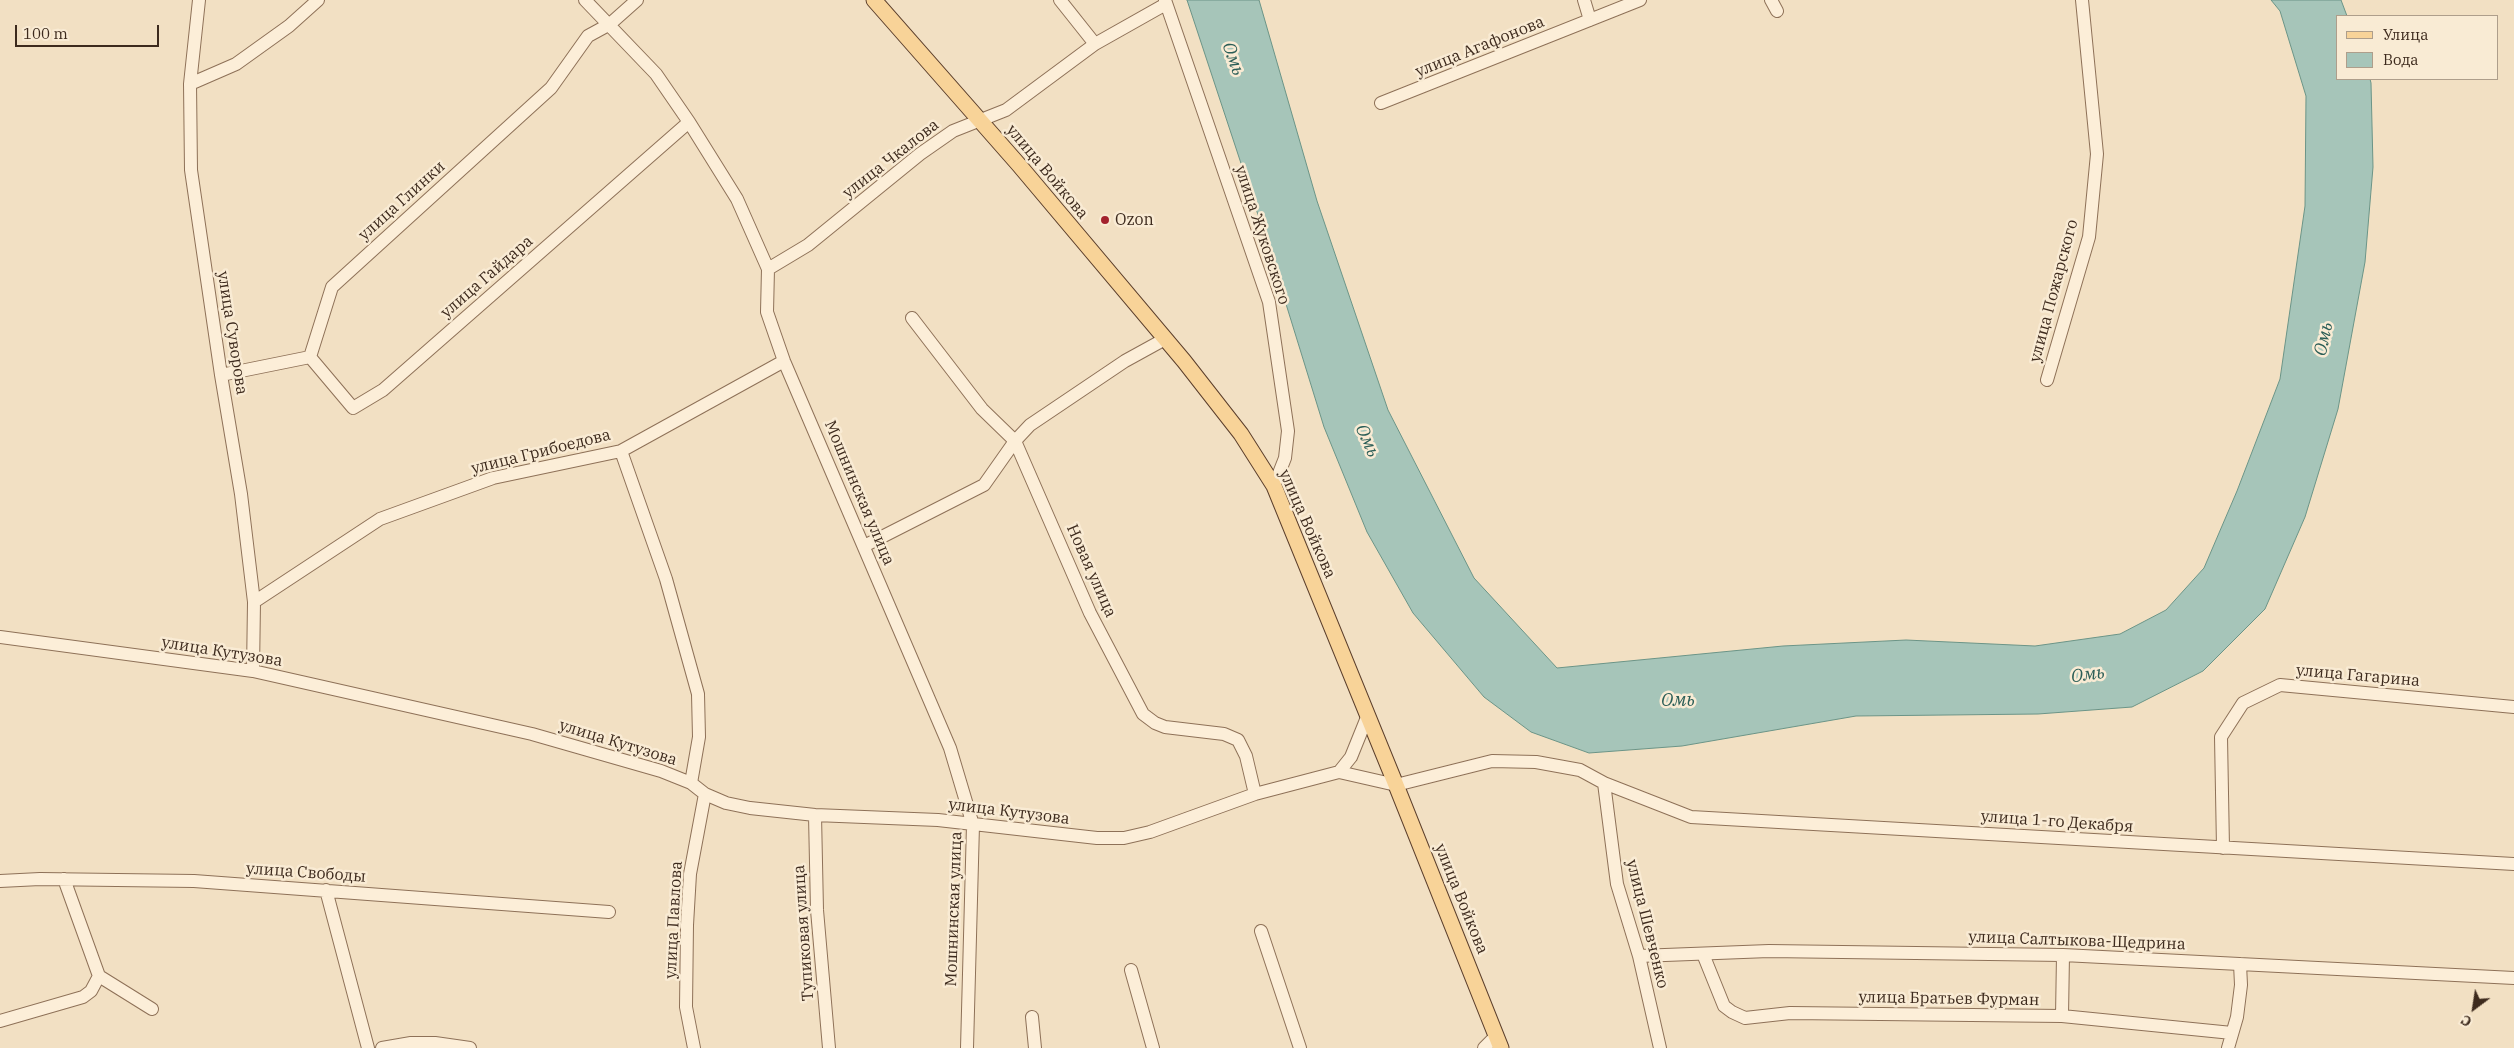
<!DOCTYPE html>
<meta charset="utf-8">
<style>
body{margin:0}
#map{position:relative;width:2514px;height:1048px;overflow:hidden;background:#f2e0c3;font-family:"IBM Plex Serif",serif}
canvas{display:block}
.legend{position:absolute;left:2336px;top:15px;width:162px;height:65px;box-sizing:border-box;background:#f9ebd4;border:1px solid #ae9e8b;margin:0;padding:6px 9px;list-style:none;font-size:15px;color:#3d2a1d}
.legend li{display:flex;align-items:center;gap:10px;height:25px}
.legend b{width:25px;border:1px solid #ae9e8b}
.north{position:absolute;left:2449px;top:983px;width:50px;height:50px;-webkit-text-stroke:4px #f9ebd4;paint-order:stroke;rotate:211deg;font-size:14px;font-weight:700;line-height:20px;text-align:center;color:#3d2a1d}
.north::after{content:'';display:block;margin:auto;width:18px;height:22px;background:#3d2a1d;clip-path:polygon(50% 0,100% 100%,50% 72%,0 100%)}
.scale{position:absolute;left:15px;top:25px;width:144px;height:22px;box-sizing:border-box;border:2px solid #3d2a1d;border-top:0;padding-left:6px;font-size:15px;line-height:18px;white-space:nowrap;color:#3d2a1d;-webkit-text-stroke:4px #f9ebd4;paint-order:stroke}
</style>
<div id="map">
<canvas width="2514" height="1048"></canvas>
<ul class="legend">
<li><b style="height:6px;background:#f8d398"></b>Улица</li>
<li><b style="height:14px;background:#a6c5b9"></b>Вода</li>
</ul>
<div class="north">С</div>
<div class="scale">100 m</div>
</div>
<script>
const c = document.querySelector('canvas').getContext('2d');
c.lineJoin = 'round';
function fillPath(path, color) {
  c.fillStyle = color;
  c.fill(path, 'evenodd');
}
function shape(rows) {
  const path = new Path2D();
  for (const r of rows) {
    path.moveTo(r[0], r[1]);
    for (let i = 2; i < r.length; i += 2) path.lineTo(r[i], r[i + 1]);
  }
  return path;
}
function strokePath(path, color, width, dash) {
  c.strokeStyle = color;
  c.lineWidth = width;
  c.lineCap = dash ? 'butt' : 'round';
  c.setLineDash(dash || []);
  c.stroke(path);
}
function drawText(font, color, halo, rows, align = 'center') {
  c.font = font + ' "IBM Plex Serif",serif';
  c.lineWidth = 5;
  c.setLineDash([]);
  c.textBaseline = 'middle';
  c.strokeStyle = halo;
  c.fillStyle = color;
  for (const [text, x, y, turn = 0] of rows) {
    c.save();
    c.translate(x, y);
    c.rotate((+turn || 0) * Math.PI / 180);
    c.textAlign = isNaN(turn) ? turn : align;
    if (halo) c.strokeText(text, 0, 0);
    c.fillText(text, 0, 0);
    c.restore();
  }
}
const water = shape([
 [1187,0,1259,0,1317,201,1388,410,1474,578,1557,668,1783,646,1906,640,2035,646,2120,634,2166,610,2204,568,2237,491,2280,379,2305,206,2306,96,2280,11,2271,0,2341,0,2347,16,2338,16,2338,79,2370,79,2371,83,2373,167,2365,262,2338,409,2305,517,2265,609,2203,671,2132,707,2038,714,1856,716,1682,746,1589,753,1531,732,1484,697,1413,613,1367,532,1324,427,1265,236,1187,0]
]);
fillPath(water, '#a6c5b9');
strokePath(water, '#6b9487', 1);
const minor = shape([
 [199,0,190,84,191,170,221,375,241,494,254,602,253,671],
 [585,0,656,74,689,122,737,199,768,269,767,312,784,361,950,748,973,825,967,1048],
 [1060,0,1095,44],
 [1165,0,1269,302,1288,431,1285,458,1274,486],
 [1584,0,1590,20],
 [1771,0,1777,11],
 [190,84,236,64,289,26,318,0],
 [1381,103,1640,0],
 [768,269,808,245,920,154,953,131,1006,110,1095,44,1166,4],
 [912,318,982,409,1015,441,1090,613,1143,714,1155,723,1165,727,1224,734,1238,740,1246,756,1255,794],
 [310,357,353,408,383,390,689,122],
 [221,375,310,357,332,287,551,88,588,36,610,24,637,0],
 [2047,380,2089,237,2097,154,2082,0],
 [621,451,666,579,698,694,699,737,691,783],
 [864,546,984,485,1015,441,1030,425,1125,361,1165,339],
 [254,602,380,519,493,478,621,451,784,361],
 [0,637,253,671,532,734,661,771,691,783,705,794,726,803,750,808,815,815,938,820,1097,838,1124,838,1150,832,1255,794,1339,772,1396,785,1492,761,1536,762,1580,770,1604,783,1617,884,1639,956,1660,1048],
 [1339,772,1351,757,1368,715],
 [1604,783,1691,817,2514,864],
 [815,815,817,910,829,1048],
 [2223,848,2221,737,2243,703,2280,685,2514,707],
 [64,879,99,976,152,1009],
 [0,881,40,879,194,881,609,912],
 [326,890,368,1048],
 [1261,931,1300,1048],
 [1703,954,1724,1006,1732,1012,1745,1018,1790,1013,2062,1016,2232,1033],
 [1639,956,1769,951,2063,955,2514,978],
 [1131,970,1153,1048],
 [2062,1016,2063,955],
 [1032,1017,1035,1048],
 [0,1021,83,997,91,991,99,976],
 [382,1048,411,1043,435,1043,470,1048],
 [694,1048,686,1007,687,925,690,874,705,794],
 [1484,1048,1496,1036],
 [2228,1048,2237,1017,2241,985,2240,964]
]);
const major = shape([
 [874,0,1019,165,1184,361,1241,434,1274,486,1396,785,1501,1048]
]);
strokePath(minor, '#8e7158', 14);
strokePath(major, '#5c3f2c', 17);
strokePath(minor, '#fceed8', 12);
strokePath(major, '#f8d398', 15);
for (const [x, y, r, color] of [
 [1105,220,5,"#a3222d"]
]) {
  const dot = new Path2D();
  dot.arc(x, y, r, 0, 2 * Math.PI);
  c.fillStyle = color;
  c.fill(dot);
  strokePath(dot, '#f9ebd4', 2);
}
drawText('16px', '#3d2a1d', '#f9ebd4', [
 ["улица Агафонова",1480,47,-22],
 ["улица Чкалова",891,159,-38],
 ["улица Войкова",1047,172,50],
 ["улица Глинки",402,201,-42],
 ["улица Жуковского",1262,235,72],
 ["улица Гайдара",487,277,-41],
 ["улица Пожарского",2054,291,-75],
 ["улица Суворова",232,333,81],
 ["улица Грибоедова",541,452,-14],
 ["Мошнинская улица",859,493,67],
 ["улица Войкова",1307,524,66],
 ["Новая улица",1091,571,66],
 ["улица Кутузова",222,652,9],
 ["улица Гагарина",2358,676,5],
 ["улица Кутузова",618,743,17],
 ["улица Кутузова",1009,812,7],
 ["улица 1-го Декабря",2057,822,4],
 ["улица Свободы",306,873,4],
 ["улица Войкова",1461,899,68],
 ["Мошнинская улица",954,909,-88],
 ["улица Павлова",674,920,-87],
 ["улица Шевченко",1647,924,76],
 ["Тупиковая улица",804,933,-94],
 ["улица Салтыкова-Щедрина",2077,941,2],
 ["улица Братьев Фурман",1949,999,1]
]);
drawText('16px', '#3d2a1d', '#f9ebd4', [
 ["Ozon",1115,220]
], 'left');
drawText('italic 18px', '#2b5e57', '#f9ebd4', [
 ["Омь",1233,59,70],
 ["Омь",2324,339,-78],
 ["Омь",1367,441,66],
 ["Омь",2088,675,-8],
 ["Омь",1678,701]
]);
</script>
